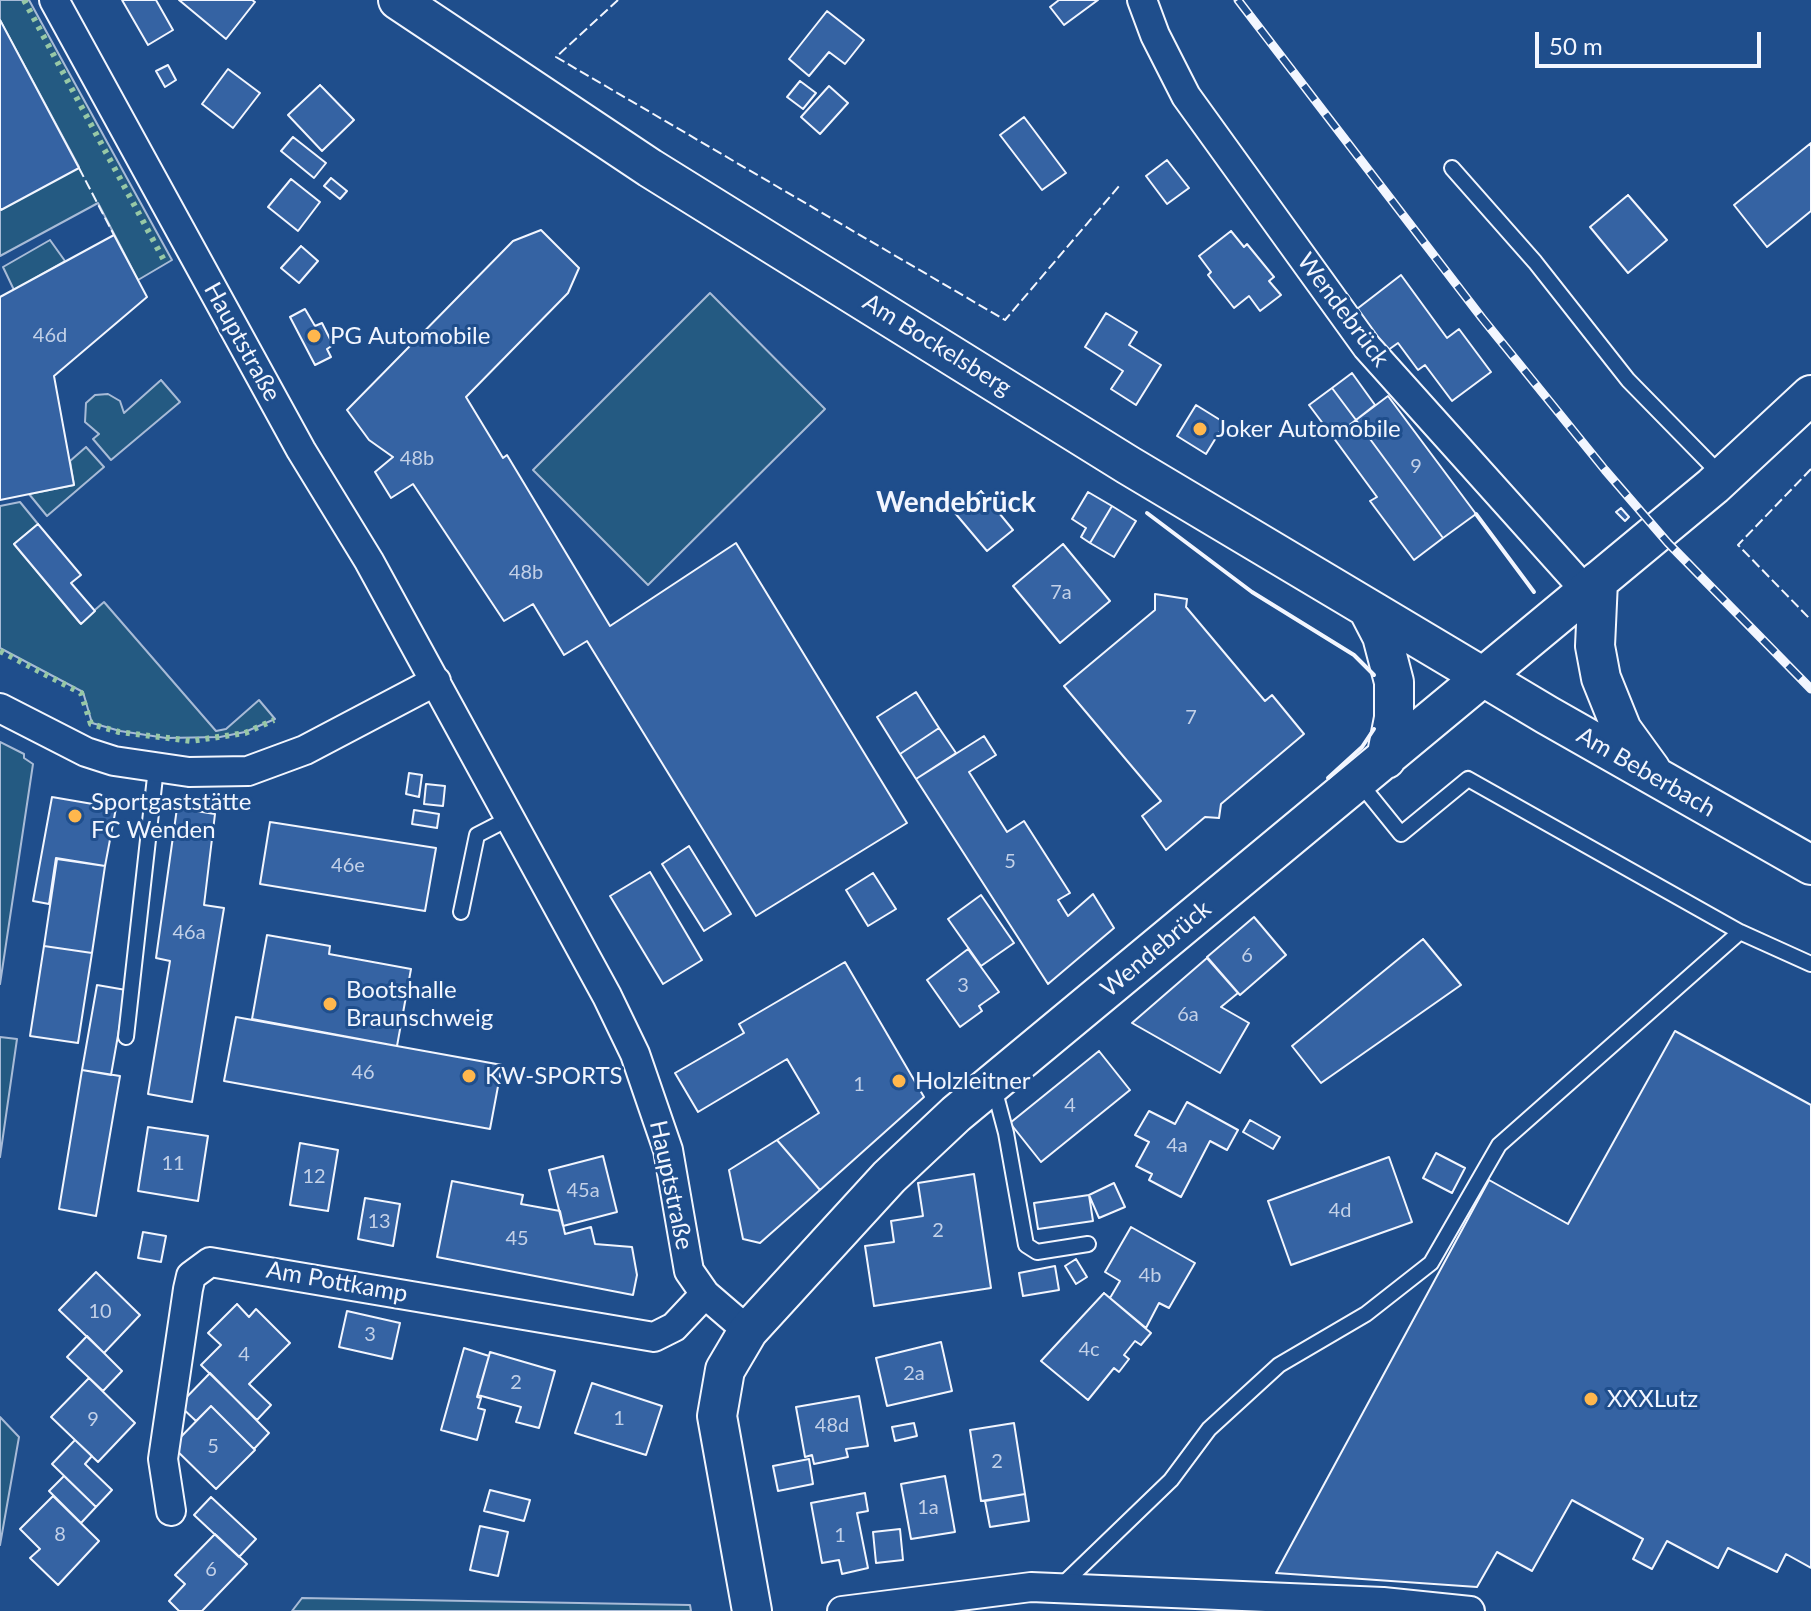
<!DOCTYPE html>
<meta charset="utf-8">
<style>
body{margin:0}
#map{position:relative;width:1811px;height:1611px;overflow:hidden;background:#1f4e8c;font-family:Lato,sans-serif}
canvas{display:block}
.scale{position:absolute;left:1535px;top:32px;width:226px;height:36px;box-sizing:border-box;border:4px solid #f2f6ff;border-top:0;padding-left:10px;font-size:24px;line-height:28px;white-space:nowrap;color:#f2f6ff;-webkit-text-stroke:6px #1f4e8c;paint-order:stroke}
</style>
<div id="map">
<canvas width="1811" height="1611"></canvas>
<div class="scale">50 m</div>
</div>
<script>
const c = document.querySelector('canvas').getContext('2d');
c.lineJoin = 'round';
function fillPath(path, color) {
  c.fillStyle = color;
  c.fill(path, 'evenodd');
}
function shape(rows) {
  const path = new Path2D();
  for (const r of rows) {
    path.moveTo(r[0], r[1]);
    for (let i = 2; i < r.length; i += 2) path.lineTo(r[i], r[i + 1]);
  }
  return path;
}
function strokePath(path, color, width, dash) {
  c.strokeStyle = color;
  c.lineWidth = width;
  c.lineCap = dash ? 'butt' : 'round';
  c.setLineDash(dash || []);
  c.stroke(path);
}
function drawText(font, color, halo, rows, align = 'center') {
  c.font = font + ' Lato,sans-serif';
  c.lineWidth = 6;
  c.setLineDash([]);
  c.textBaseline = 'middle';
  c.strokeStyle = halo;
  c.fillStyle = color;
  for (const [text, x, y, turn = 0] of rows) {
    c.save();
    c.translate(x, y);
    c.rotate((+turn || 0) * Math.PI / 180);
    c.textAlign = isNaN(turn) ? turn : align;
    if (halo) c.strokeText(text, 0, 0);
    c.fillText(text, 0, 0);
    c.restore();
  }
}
const green = shape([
 [0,0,29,0,172,260,138,280,98,203,0,256,0,208,79,167,0,20,0,0],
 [50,240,65,261,14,290,3,267,50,240],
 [710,293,825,409,648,585,533,470,710,293],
 [161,380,180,402,111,460,93,439,99,434,85,422,86,403,95,395,108,394,120,401,124,413,161,380],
 [86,447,104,467,47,516,29,494,74,485,70,461,86,447],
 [20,502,38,524,14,544,80,623,104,602,216,731,226,729,259,700,275,719,245,732,220,737,166,738,120,731,92,723,83,692,0,648,0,506,20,502],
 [0,742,24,754,24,758,33,764,0,984,0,742],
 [0,1037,17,1039,0,1157,0,1037],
 [0,1417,19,1437,0,1545,0,1417],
 [302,1598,690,1605,691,1611,292,1611,302,1598]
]);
fillPath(green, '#245a82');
strokePath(green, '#a8bbd7', 2);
const building = shape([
 [122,0,156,0,173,30,148,45,122,0],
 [179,0,252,0,255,2,226,39,179,0],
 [1059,0,1098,0,1064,25,1050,7,1059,0],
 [827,11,864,40,845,64,829,52,809,76,789,59,827,11],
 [0,20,79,168,1,210,0,208,0,20],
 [168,65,176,80,165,87,156,71,168,65],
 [228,69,260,93,233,128,202,104,228,69],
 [800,81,816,93,803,109,787,97,800,81],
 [320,85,354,120,322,151,288,115,320,85],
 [829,86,848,103,820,134,801,117,829,86],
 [1024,117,1066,173,1042,190,1000,135,1024,117],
 [293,137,326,163,314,178,281,151,293,137],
 [1811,143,1811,211,1767,247,1734,205,1811,143],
 [1167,160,1189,188,1167,204,1146,176,1167,160],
 [331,178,347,191,340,199,324,186,331,178],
 [291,179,320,202,298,231,268,207,291,179],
 [1628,195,1667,240,1628,273,1590,227,1628,195],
 [541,230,579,268,568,293,466,397,503,458,507,455,610,626,736,543,907,823,756,916,587,641,564,655,533,604,504,621,413,484,391,498,375,472,393,457,369,440,347,410,513,241,541,230],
 [1231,231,1244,247,1247,244,1274,277,1269,281,1281,295,1260,311,1249,296,1234,308,1208,275,1211,272,1199,256,1231,231],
 [114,235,147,297,54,376,74,485,0,500,0,297,114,235],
 [301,246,318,261,299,283,281,268,301,246],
 [1401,275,1447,338,1459,329,1491,372,1452,401,1425,365,1418,370,1398,343,1384,353,1353,312,1401,275],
 [305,309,315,326,322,323,333,345,327,349,331,357,315,365,290,317,305,309],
 [1106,313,1137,332,1129,345,1161,365,1136,405,1111,389,1123,371,1085,347,1106,313],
 [1352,373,1375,405,1356,420,1332,388,1352,373],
 [1332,388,1356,420,1333,437,1309,405,1332,388],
 [1388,396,1476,514,1443,538,1356,420,1388,396],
 [1196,405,1225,423,1206,454,1177,436,1196,405],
 [1356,420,1443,538,1414,560,1370,501,1377,497,1333,437,1356,420],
 [981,491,1013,530,987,551,955,513,981,491],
 [1088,492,1112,506,1090,543,1081,537,1086,528,1072,519,1088,492],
 [1112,506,1136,521,1114,557,1090,543,1112,506],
 [1621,508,1629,517,1625,521,1616,512,1621,508],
 [38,524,81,575,71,583,95,611,81,624,14,544,38,524],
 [1063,544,1110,601,1060,643,1013,586,1063,544],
 [1155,594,1187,599,1186,607,1265,701,1272,695,1304,734,1221,804,1219,818,1205,817,1166,850,1142,816,1161,801,1064,686,1155,610,1155,594],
 [916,692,939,728,900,754,877,717,916,692],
 [939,728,956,753,916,779,900,754,939,728],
 [984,736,996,755,969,772,1007,832,1024,821,1070,893,1058,900,1068,916,1093,894,1114,928,1048,984,916,779,984,736],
 [409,773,422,775,419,797,406,794,409,773],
 [426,784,445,786,443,806,424,804,426,784],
 [52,797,116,808,105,866,56,858,49,904,33,901,52,797],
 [177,808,215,814,204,905,224,908,192,1102,148,1094,170,961,156,958,177,808],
 [414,810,439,814,437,828,412,824,414,810],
 [270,822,436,848,425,911,260,884,270,822],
 [689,846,731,914,704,931,662,864,689,846],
 [57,859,105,866,92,953,44,946,57,859],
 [650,872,702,960,663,984,610,896,650,872],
 [873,873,896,909,868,926,846,890,873,873],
 [981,895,1014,943,981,966,948,919,981,895],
 [1254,917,1286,955,1240,995,1207,957,1254,917],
 [267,935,330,946,329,954,411,969,397,1046,252,1019,267,935],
 [1423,939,1461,985,1321,1083,1292,1046,1423,939],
 [44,946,92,953,78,1043,30,1036,44,946],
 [968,949,999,992,979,1006,982,1011,960,1027,927,980,968,949],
 [1207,958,1238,993,1221,1007,1249,1023,1220,1073,1132,1023,1207,958],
 [845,962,924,1097,820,1190,777,1140,819,1113,787,1059,698,1112,675,1073,744,1033,739,1024,845,962],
 [97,985,126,990,111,1075,82,1070,97,985],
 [236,1017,502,1065,490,1129,224,1081,236,1017],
 [1675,1031,1811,1105,1811,1568,1786,1554,1777,1572,1728,1548,1718,1568,1667,1541,1652,1569,1633,1559,1643,1539,1572,1500,1532,1571,1497,1552,1477,1587,1276,1573,1489,1180,1568,1224,1675,1031],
 [1099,1051,1130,1090,1041,1162,1010,1123,1099,1051],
 [82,1070,120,1076,96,1216,59,1209,82,1070],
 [1187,1102,1238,1130,1227,1150,1210,1141,1181,1197,1149,1180,1152,1174,1136,1166,1149,1142,1135,1135,1149,1111,1175,1124,1187,1102],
 [1250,1120,1280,1137,1273,1149,1243,1132,1250,1120],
 [148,1127,208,1136,198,1201,138,1191,148,1127],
 [777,1140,820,1190,760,1243,743,1239,729,1170,777,1140],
 [300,1143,338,1150,328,1211,290,1205,300,1143],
 [1436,1153,1465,1168,1452,1193,1423,1178,1436,1153],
 [603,1156,617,1212,563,1226,549,1170,603,1156],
 [1389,1157,1412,1222,1291,1265,1268,1201,1389,1157],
 [974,1174,991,1288,874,1306,865,1246,894,1242,891,1221,923,1216,918,1183,974,1174],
 [452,1181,523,1195,521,1204,560,1211,565,1234,591,1227,595,1244,632,1247,637,1275,633,1295,437,1257,452,1181],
 [1114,1183,1125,1207,1099,1218,1089,1195,1114,1183],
 [1089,1195,1093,1221,1038,1229,1034,1203,1089,1195],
 [365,1198,400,1204,393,1246,358,1239,365,1198],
 [1131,1227,1195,1263,1169,1308,1159,1303,1146,1328,1110,1298,1120,1281,1105,1272,1131,1227],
 [143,1232,166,1236,161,1262,138,1258,143,1232],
 [1076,1259,1087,1277,1076,1284,1065,1266,1076,1259],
 [1055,1266,1059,1290,1023,1296,1019,1273,1055,1266],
 [96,1272,140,1315,104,1353,59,1310,96,1272],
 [1104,1293,1151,1333,1141,1345,1135,1341,1124,1355,1129,1359,1119,1372,1114,1368,1088,1400,1041,1361,1104,1293],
 [237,1304,249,1317,256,1309,290,1343,249,1384,271,1405,257,1420,201,1365,221,1345,208,1333,237,1304],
 [347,1311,400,1323,392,1359,339,1347,347,1311],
 [87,1336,122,1371,103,1391,67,1357,87,1336],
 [941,1342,952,1391,887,1406,876,1358,941,1342],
 [464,1348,489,1356,477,1397,481,1398,478,1408,485,1410,477,1440,441,1430,464,1348],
 [490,1352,555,1371,539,1428,516,1422,521,1407,478,1395,490,1352],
 [210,1373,269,1433,254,1449,211,1406,196,1421,179,1405,210,1373],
 [89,1378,135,1423,98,1462,51,1417,89,1378],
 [592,1383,662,1406,646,1455,575,1433,592,1383],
 [859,1396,868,1446,846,1449,848,1457,814,1464,812,1455,805,1457,796,1407,859,1396],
 [211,1406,255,1450,216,1489,172,1446,211,1406],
 [914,1423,917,1436,895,1441,892,1427,914,1423],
 [1014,1423,1025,1494,981,1501,970,1430,1014,1423],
 [75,1440,92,1456,85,1464,112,1490,96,1507,52,1464,75,1440],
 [809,1459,813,1484,778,1491,773,1466,809,1459],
 [64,1476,96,1507,81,1523,49,1491,64,1476],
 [945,1476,955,1532,911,1539,901,1484,945,1476],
 [490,1490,530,1500,524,1521,484,1511,490,1490],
 [865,1493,868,1511,857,1513,868,1568,842,1574,839,1560,822,1563,811,1503,865,1493],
 [1025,1494,1029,1521,990,1527,985,1501,1025,1494],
 [53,1496,99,1541,58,1585,30,1558,40,1549,20,1529,53,1496],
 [211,1497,256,1539,239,1557,194,1515,211,1497],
 [480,1526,508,1532,498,1576,470,1570,480,1526],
 [900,1529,903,1560,876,1563,873,1532,900,1529],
 [215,1534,247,1564,202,1611,179,1611,169,1601,185,1584,175,1575,215,1534]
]);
fillPath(building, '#3563a3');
strokePath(building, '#f2f6ff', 2);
const lane = shape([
 [1452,168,1535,262,1628,380,1723,477],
 [461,912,477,835,510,818],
 [1740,932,1811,964],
 [126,1037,156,768],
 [994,1088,1006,1133,1026,1245,1037,1252,1088,1244],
 [1060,1587,1171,1480,1209,1429,1279,1365,1366,1314,1431,1263,1499,1145,1740,932,1468,779,1401,834,1359,782]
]);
const street = shape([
 [54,0,301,450,369,561,607,996,635,1054,668,1150,689,1271,705,1294,748,1331],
 [1142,0,1155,35,1186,96,1367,347,1586,591],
 [0,708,86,752,114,761,189,772,248,771,305,750,436,681],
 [171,1511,163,1459,188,1289,191,1276,210,1262,654,1337,674,1327,705,1294],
 [842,1611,1031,1587,1383,1602,1470,1611]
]);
const secondary = shape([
 [398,0,650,168,1128,465,1547,715,1811,865],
 [1598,581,1595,646,1601,678,1622,730,1651,770],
 [1368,609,1382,636,1394,682,1394,718,1386,759],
 [752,1611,717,1416,725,1370,748,1331,889,1177,956,1114,1713,486,1811,395]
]);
strokePath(lane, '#f2f6ff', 18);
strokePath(street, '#f2f6ff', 32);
strokePath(secondary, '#f2f6ff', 42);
strokePath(lane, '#1f4e8c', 14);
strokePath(street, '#1f4e8c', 28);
strokePath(secondary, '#1f4e8c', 38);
const rail = shape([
 [1238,0,1482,318,1605,470,1668,543,1811,689]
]);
strokePath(rail, '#f2f6ff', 9);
strokePath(rail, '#1f4e8c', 6, [18]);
strokePath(shape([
 [24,0,166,264],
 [0,651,81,693,91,724,119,732,191,741,245,733,274,720]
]), '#97c8a6', 6, [4, 6]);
strokePath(shape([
 [618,0,556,57,1005,320,1120,185],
 [79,168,114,235],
 [1811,469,1738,545,1811,620]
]), '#f2f6ff', 2, [10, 4]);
strokePath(shape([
 [1147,513,1252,592,1354,655,1374,675],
 [1476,514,1534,592],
 [1328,778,1362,747,1374,729]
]), '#f2f6ff', 4);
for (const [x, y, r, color] of [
 [314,336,8,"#ffb74d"],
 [1200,429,8,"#ffb74d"],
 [75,816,8,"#ffb74d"],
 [330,1004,8,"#ffb74d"],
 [469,1076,8,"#ffb74d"],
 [899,1081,8,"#ffb74d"],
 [1591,1399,8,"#ffb74d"]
]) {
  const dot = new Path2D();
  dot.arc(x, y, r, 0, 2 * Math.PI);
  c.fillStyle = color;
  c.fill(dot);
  strokePath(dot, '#1f4e8c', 3);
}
drawText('20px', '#c3d1e8', null, [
 ["46d",50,336],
 ["48b",417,459],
 ["9",1416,467],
 ["48b",526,573],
 ["7a",1061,593],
 ["7",1191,718],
 ["5",1010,862],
 ["46e",348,866],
 ["46a",189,933],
 ["6",1247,956],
 ["3",963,986],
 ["6a",1188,1015],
 ["46",363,1073],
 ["1",859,1085],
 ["4",1070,1106],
 ["4a",1177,1146],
 ["11",173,1164],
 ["12",314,1177],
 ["45a",583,1191],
 ["4d",1340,1211],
 ["13",379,1222],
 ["2",938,1231],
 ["45",517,1239],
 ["4b",1150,1276],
 ["10",100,1312],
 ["3",370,1335],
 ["4c",1089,1350],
 ["4",244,1355],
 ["2a",914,1374],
 ["2",516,1383],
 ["1",619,1419],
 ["9",93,1420],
 ["48d",832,1426],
 ["5",213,1447],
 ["2",997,1462],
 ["1a",928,1508],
 ["8",60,1535],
 ["1",840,1536],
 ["6",211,1570]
]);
drawText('24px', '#f2f6ff', '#1f4e8c', [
 ["Wendebrück",1343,310,53],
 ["Hauptstraße",242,342,61],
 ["Am Bockelsberg",937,345,32],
 ["Am Beberbach",1646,772,30],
 ["Wendebrück",1156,949,-40],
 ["Hauptstraße",671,1185,78],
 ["Am Pottkamp",337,1282,10]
]);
drawText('24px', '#f2f6ff', '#1f4e8c', [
 ["PG Automobile",330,336],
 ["Joker Automobile",1216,429],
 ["Sportgaststätte",91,802],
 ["FC Wenden",91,830],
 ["Bootshalle",346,990],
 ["Braunschweig",346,1018],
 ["KW-SPORTS",485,1076],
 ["Holzleitner",915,1081],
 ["XXXLutz",1607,1399]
], 'left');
drawText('bold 28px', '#f2f6ff', '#1f4e8c', [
 ["Wendebrück",956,503]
]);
</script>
